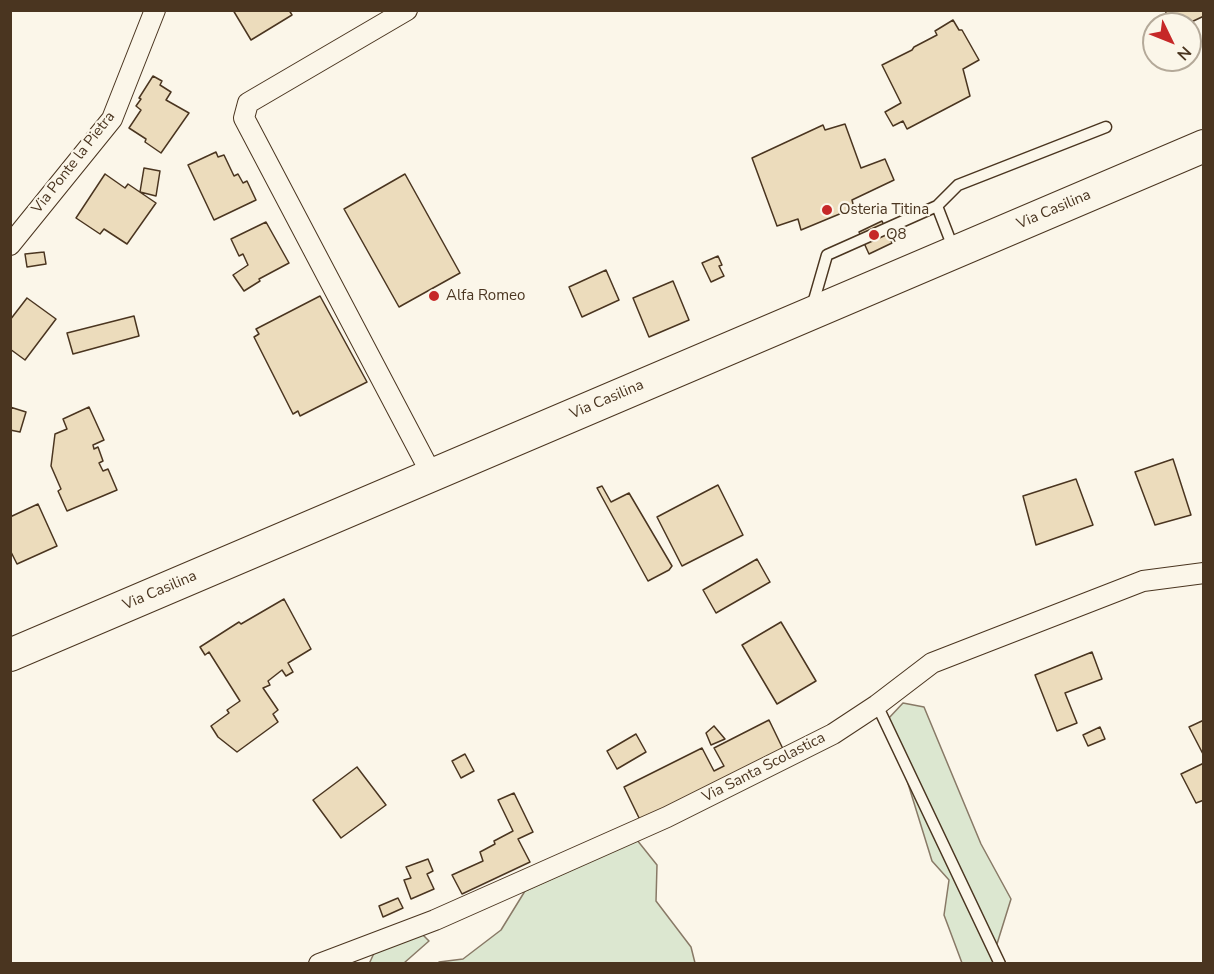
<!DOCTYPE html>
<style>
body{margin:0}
#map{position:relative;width:1214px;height:974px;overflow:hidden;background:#fbf6e9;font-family:"Nunito Sans",sans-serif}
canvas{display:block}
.frame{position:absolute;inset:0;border:12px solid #4a3520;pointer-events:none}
.north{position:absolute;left:1142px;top:12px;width:60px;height:60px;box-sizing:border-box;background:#fbf6e9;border:2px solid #b4a999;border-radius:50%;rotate:133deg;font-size:16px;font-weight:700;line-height:24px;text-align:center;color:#4a3520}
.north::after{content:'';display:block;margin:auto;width:21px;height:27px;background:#c62828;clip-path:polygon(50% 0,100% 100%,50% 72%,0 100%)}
</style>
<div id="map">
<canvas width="1214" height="974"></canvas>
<div class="frame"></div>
<div class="north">N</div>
</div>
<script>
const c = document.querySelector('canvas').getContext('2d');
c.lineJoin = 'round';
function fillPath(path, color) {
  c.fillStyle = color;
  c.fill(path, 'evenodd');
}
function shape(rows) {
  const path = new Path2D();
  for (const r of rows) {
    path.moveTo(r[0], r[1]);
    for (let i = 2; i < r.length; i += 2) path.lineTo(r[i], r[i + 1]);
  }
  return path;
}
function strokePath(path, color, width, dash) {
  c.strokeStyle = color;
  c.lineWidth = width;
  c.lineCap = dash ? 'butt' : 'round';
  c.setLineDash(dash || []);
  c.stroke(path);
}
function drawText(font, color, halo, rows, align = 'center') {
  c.font = font + ' "Nunito Sans",sans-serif';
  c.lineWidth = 4.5;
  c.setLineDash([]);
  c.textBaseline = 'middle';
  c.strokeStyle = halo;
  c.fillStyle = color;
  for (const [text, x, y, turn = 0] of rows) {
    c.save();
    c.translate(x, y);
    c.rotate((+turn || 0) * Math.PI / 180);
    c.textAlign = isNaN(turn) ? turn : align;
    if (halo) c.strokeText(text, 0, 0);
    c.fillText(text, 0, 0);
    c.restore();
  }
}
const green = shape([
 [903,703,924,707,981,844,1011,899,992,960,994,963,962,963,944,915,949,880,932,861,888,719,903,703],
 [637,840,657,865,656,901,691,947,695,963,439,964,439,962,463,959,501,930,525,891,637,840],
 [420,932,429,941,404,963,369,964,381,938,420,932]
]);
fillPath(green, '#dce7d0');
strokePath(green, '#887966', 1.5);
const building = shape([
 [233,10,289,10,292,15,251,40,233,10],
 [1165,10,1204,10,1204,16,1187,24,1170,24,1165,10],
 [953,20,959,30,962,30,979,60,963,69,970,96,907,129,903,121,893,126,885,112,901,103,882,65,912,50,914,47,937,35,935,31,953,20],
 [153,76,162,81,160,85,171,92,166,100,189,113,161,153,145,142,146,139,129,128,141,110,136,106,141,99,139,98,153,76],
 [845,124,861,168,885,159,894,180,852,200,854,208,801,230,798,219,777,226,752,158,823,125,825,130,845,124],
 [216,152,218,157,224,155,234,176,238,174,243,183,247,181,256,200,214,220,188,165,216,152],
 [144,168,160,171,156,196,140,192,144,168],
 [105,174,125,188,128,184,156,203,127,244,104,229,100,234,76,218,105,174],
 [405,174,460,273,399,307,344,209,405,174],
 [882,221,892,243,869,254,859,232,882,221],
 [266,222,289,263,259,279,260,281,244,291,233,275,248,265,243,254,239,256,231,239,266,222],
 [44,252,46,264,27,267,25,254,44,252],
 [718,256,722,265,719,266,724,276,711,282,702,263,718,256],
 [606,270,619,300,582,317,569,287,606,270],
 [673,281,689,320,649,337,633,298,673,281],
 [320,296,367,382,300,416,298,411,293,414,254,337,259,334,256,329,320,296],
 [27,298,56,319,25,360,10,349,10,320,27,298],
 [134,316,139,336,73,354,67,333,134,316],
 [10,407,26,412,20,432,10,430,10,407],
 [89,407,104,440,93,445,94,449,98,447,103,461,99,463,103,471,108,469,117,490,67,511,58,491,61,489,51,466,55,434,67,429,63,419,89,407],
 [1173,459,1191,515,1155,525,1135,472,1173,459],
 [1076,479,1093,525,1036,545,1023,496,1076,479],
 [718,485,743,535,682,566,657,517,718,485],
 [602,486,611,502,629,493,672,566,669,570,648,581,597,488,602,486],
 [38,504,57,546,17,564,10,550,10,517,38,504],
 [757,559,770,582,716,613,703,590,757,559],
 [284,599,311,649,288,663,293,672,286,676,282,670,268,681,270,685,263,688,278,710,273,714,278,722,237,752,218,737,211,726,229,713,227,710,240,701,209,652,205,655,200,647,239,622,241,624,284,599],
 [781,622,816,681,777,704,742,645,781,622],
 [1092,652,1102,679,1065,693,1077,723,1057,731,1035,675,1092,652],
 [769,720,784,751,642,824,624,787,702,748,714,771,724,766,714,748,769,720],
 [1204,720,1204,756,1189,727,1204,720],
 [714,726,725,739,711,745,706,733,714,726],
 [1100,727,1105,739,1088,746,1083,735,1100,727],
 [636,734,646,752,617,769,607,751,636,734],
 [465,754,474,771,461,778,452,761,465,754],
 [1204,763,1204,800,1196,803,1181,774,1204,763],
 [357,767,386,805,341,838,313,800,357,767],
 [514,793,533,832,518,839,530,862,462,894,452,875,483,861,480,852,495,844,494,841,513,831,498,800,514,793],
 [428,859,433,871,427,874,434,889,411,899,404,880,411,878,406,867,428,859],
 [398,898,403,908,383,917,379,906,398,898]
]);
fillPath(building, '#ecdcbc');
strokePath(building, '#4a3520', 1.5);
const lane = shape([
 [937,206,958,185,1106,127],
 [812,307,827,255,937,206,954,250],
 [877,705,1000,964]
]);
const street = shape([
 [407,10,248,103,244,118,432,475],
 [10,245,112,119,155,10],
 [319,964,435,920,667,817,833,734,877,705,932,663,1143,581,1204,573]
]);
const primary = shape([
 [10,655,1204,146]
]);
strokePath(lane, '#4a3520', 13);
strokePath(street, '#4a3520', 22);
strokePath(primary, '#4a3520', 34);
strokePath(lane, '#fbf6e9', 10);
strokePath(street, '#fbf6e9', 20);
strokePath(primary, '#fbf6e9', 32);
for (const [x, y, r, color] of [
 [827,210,6,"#c62828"],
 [874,235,6,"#c62828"],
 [434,296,6,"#c62828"]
]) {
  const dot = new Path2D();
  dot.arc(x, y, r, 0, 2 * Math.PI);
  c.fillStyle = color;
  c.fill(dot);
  strokePath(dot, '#fbf6e9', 2);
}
drawText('15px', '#4a3520', '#fbf6e9', [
 ["Via Ponte la Pietra",74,163,-52],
 ["Via Casilina",1054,210,-23],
 ["Via Casilina",607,400,-23],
 ["Via Casilina",160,591,-23],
 ["Via Santa Scolastica",764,768,-27]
]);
drawText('15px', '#4a3520', '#fbf6e9', [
 ["Osteria Titina",839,210],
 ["Q8",886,235],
 ["Alfa Romeo",446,296]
], 'left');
</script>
